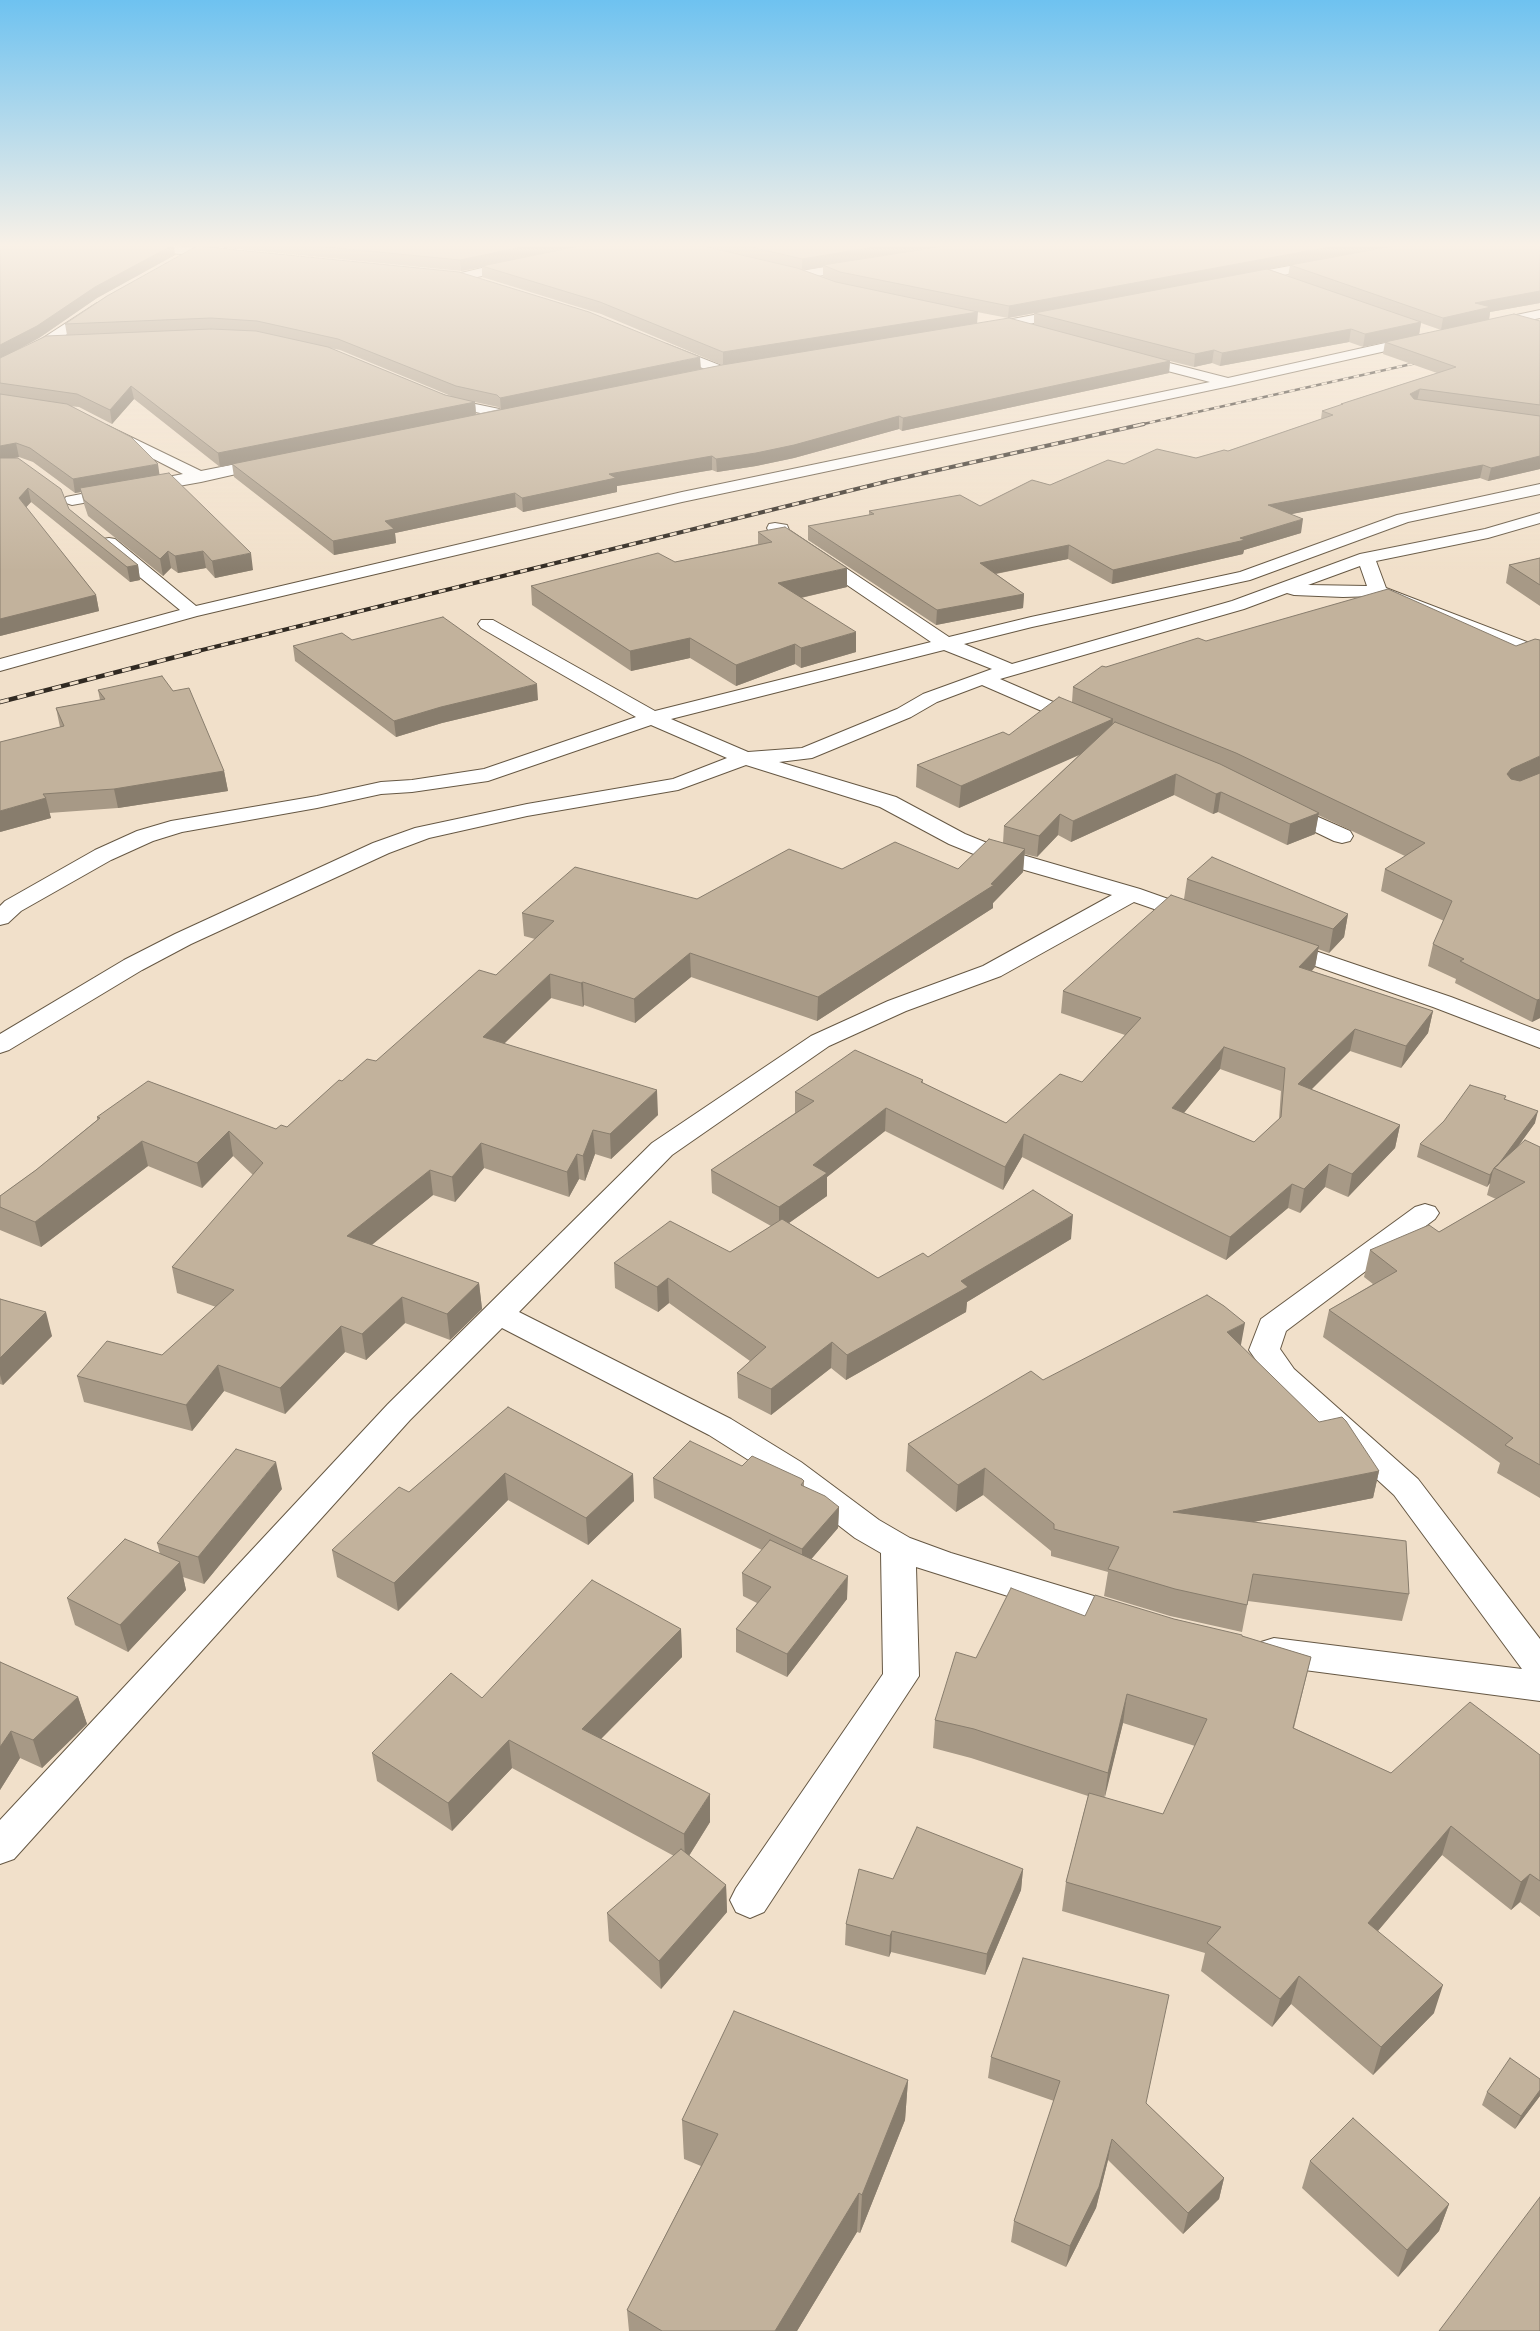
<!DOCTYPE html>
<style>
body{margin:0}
canvas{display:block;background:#f1e0ca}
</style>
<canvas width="1540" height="2331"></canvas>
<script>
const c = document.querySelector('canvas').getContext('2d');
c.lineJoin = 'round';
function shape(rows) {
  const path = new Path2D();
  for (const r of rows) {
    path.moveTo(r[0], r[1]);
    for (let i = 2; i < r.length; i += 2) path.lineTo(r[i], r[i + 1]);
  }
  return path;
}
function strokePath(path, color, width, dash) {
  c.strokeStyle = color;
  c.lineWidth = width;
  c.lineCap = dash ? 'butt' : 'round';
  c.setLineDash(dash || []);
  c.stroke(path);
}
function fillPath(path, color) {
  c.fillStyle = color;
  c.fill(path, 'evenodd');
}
const minor = shape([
 [103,245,157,245,226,249,232,253,226,257,109,249,103,245],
 [519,259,523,260,525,263,523,266,461,281,455,277,457,274,519,259],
 [1327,259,1331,260,1333,263,1331,266,1241,283,1235,279,1241,275,1327,259],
 [859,261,863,262,865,265,863,268,801,279,795,275,801,271,859,261],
 [97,303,102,304,103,307,102,310,50,346,0,371,0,361,40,340,97,303],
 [1071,308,1077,312,1076,315,986,332,979,328,986,324,1071,308],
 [1540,310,1540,318,1488,329,1481,325,1483,322,1540,310],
 [1421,335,1428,339,1426,342,1230,386,682,502,197,616,0,671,0,659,180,610,103,547,101,543,103,539,109,538,115,539,196,606,682,492,1210,382,1129,361,1127,358,1129,355,1134,354,1228,378,1421,335],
 [666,344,727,368,729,371,727,374,717,374,661,351,659,348,661,345,666,344],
 [440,394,456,400,509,411,511,414,504,418,447,406,433,398,440,394],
 [106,425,201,471,271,457,276,459,279,462,276,465,201,482,72,505,66,503,64,500,66,497,183,474,101,432,99,429,106,425],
 [1540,484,1540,494,1408,522,1250,580,1032,627,964,644,1012,664,1232,601,1360,554,1485,529,1540,513,1540,523,1488,538,1376,561,1386,588,1540,647,1540,659,1376,596,1343,597,1294,595,1287,593,1244,609,1000,679,1088,717,1091,721,1088,725,1081,727,1074,725,982,685,937,702,911,717,812,758,779,762,896,797,965,834,1002,849,1140,889,1205,912,1209,917,1205,922,1197,924,1134,902,1001,976,906,1011,829,1046,672,1155,519,1312,731,1419,801,1462,879,1520,910,1538,951,1553,1137,1609,1143,1619,1137,1629,1125,1633,916,1567,919,1676,764,1912,750,1918,736,1912,730,1900,736,1888,883,1674,881,1553,855,1538,777,1478,709,1435,502,1328,410,1420,14,1859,0,1864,0,1820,388,1404,652,1143,811,1036,888,1001,983,966,1112,895,986,859,949,844,880,807,746,765,678,790,527,816,429,838,389,853,191,944,142,970,9,1050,0,1053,0,1034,124,960,175,934,373,843,415,828,527,804,673,779,727,758,651,725,488,781,412,792,381,794,317,808,182,832,153,841,111,860,21,911,8,923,0,925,0,906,5,901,95,850,137,831,171,821,317,796,381,782,412,780,484,769,636,717,481,628,478,624,481,620,493,620,655,711,931,642,769,532,767,528,769,524,775,523,787,525,789,530,949,637,1031,617,1240,572,1397,515,1540,484],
 [1360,566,1367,586,1308,585,1360,566],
 [944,650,992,669,923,694,897,709,802,748,748,752,671,719,944,650],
 [1284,802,1350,831,1353,836,1350,841,1342,843,1334,841,1276,813,1273,808,1276,803,1284,802],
 [1280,939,1451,997,1540,1031,1540,1048,1433,1007,1272,951,1268,946,1272,941,1280,939],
 [1425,1204,1435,1207,1439,1213,1435,1219,1286,1331,1280,1349,1294,1369,1418,1479,1540,1639,1540,1701,1274,1666,1261,1662,1256,1652,1261,1642,1274,1638,1522,1669,1394,1495,1272,1383,1249,1350,1261,1319,1415,1207,1425,1204]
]);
strokePath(minor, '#665844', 2);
fillPath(minor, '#fff');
const railFar2 = shape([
 [1139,425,1425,361]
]);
const railFar1 = shape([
 [194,652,889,481,1144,424]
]);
const rail = shape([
 [0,702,199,651]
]);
strokePath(railFar2, '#312a22', 2.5);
strokePath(railFar1, '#312a22', 4);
strokePath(rail, '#312a22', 4.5);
strokePath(railFar2, '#f1e0ca', 2, [5.5]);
strokePath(railFar1, '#f1e0ca', 2.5, [7]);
strokePath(rail, '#f1e0ca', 3, [9]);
fillPath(shape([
 [0,245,175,255,97,298,39,338,21,348,67,335,65,324,107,296,701,369,722,365,601,314,482,277,482,267,461,271,197,245,179,245,1540,245,1540,303,1490,312,1489,320,1441,330,1421,323,1419,335,1363,347,1349,342,1220,366,1212,363,1194,367,1170,361,1169,373,902,431,899,429,794,458,756,466,717,472,712,470,617,486,617,492,523,512,516,507,395,533,396,543,334,555,234,477,232,464,220,467,134,399,112,424,79,407,69,406,160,475,253,570,215,578,206,568,178,573,171,568,163,576,88,516,84,504,81,492,75,493,33,462,19,457,14,458,69,509,138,565,140,580,130,582,31,502,26,507,96,595,99,611,0,636],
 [1290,265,1288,276,1268,269],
 [823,267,823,277,838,282,801,270],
 [977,312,1008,318,1034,313,1034,325,977,323],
 [330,348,340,350,451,396,445,395],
 [475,402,498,407,500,409,476,414],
 [1540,321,1540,469,1488,481,1480,478,1291,514,1301,533,1244,550,1243,554,1112,584,1068,559,996,574,1024,594,1023,608,936,625,808,540,808,526,869,515,869,511,980,506,1124,464,1196,458,1228,451,1321,419,1322,411,1341,405,1341,404,1437,373,1383,354,1385,342],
 [758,532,847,587,801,598,856,652,801,668,795,664,736,686,690,658,631,671,532,605,531,586,675,562,758,544],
 [1540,558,1540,606,1506,583,1509,565],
 [1206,641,1516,646,1540,1018,1532,1022,1455,983,1456,979,1428,966,1433,944,1444,921,1381,891,1385,869,1405,856,1318,815,1315,834,1287,845,1218,812,1213,814,1174,795,1071,842,1058,835,1037,857,1024,854,1023,872,993,903,993,908,817,1021,691,977,635,1023,584,1005,583,1007,551,998,504,1044,658,1115,611,1159,595,1154,585,1181,579,1179,569,1197,484,1168,455,1202,433,1195,371,1245,479,1283,482,1309,450,1340,405,1323,366,1360,345,1352,285,1414,224,1391,192,1431,84,1402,77,1376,162,1355,216,1307,177,1293,172,1267,253,1175,233,1156,202,1188,148,1166,41,1247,0,1230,0,1196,36,1170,97,1120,97,1117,276,1129,287,1127,342,1081,376,1061,496,975,535,939,524,936,522,913,697,899,842,869,958,869,1003,843,1004,826,1080,754,959,808,916,787,917,765,1009,735,1072,702,1073,687,1106,667],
 [293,646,538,700,442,723,396,737,295,661],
 [98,690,224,771,228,791,118,808,49,813,51,818,0,832,60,727,56,708,100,700],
 [1187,879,1348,914,1344,937,1329,953,1318,949,1315,967,1312,971,1433,1011,1428,1033,1401,1068,1350,1051,1311,1089,1400,1125,1395,1148,1348,1197,1325,1187,1300,1213,1288,1208,1226,1260,1022,1157,1003,1190,885,1131,827,1177,827,1196,789,1223,878,1278,928,1257,1071,1239,967,1302,966,1312,846,1380,831,1368,771,1415,738,1398,737,1373,750,1361,669,1303,658,1312,615,1288,614,1263,730,1252,771,1226,712,1193,711,1170,795,1113,795,1092,923,1080,923,1083,1006,1123,1082,1082,1125,1035,1061,1013,1063,991,1184,899],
 [1220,1069,1281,1091,1279,1119,1254,1142,1184,1113],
 [1506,1096,1505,1099,1535,1123,1517,1148,1540,1147,1540,1498,1497,1473,1500,1463,1323,1337,1329,1310,1373,1284,1364,1277,1370,1250,1439,1232,1496,1199,1487,1195,1490,1183,1487,1187,1417,1157,1420,1144],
 [0,1299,52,1336,3,1385,0,1384],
 [1241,1346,1319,1422,1379,1471,1373,1498,1253,1522,1409,1594,1402,1621,1248,1601,1242,1632,1170,1616,1104,1596,1108,1572,1051,1556,1051,1551,983,1495,956,1512,906,1471,908,1444,1043,1380],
 [508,1407,633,1474,634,1501,588,1545,508,1500,398,1611,337,1577,332,1550,409,1492],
 [742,1466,804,1481,804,1487,839,1507,838,1528,811,1559,847,1599,787,1677,736,1652,736,1629,757,1603,743,1596,742,1573,762,1550,654,1498,653,1478],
 [282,1489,204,1584,183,1577,186,1590,128,1652,75,1625,67,1598,160,1554,157,1543],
 [1085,1616,1174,1619,1242,1636,1311,1657,1294,1728,1391,1773,1540,1755,1540,1917,1520,1902,1511,1910,1442,1855,1378,1931,1434,2013,1373,2075,1291,2004,1272,2027,1201,1971,1205,1953,1062,1911,1066,1882,1088,1796,971,1758,933,1748,935,1720,976,1658],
 [1123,1723,1195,1746,1163,1814,1104,1798],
 [681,1629,682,1657,601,1739,710,1822,689,1856,726,1885,727,1912,661,1989,609,1941,607,1913,674,1856,512,1768,452,1831,377,1781,372,1753,482,1698],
 [0,1662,78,1697,87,1724,42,1768,20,1758,0,1790],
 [1023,1869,1021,1890,985,1975,891,1952,889,1957,845,1945,846,1924,893,1879],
 [991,2057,1146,2103,1224,2178,1219,2199,1183,2234,1108,2160,1096,2208,1066,2267,1011,2242,1014,2221,1054,2101,988,2078],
 [908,2080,905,2120,860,2233,857,2232,797,2331,629,2331,627,2310,701,2166,684,2159,682,2120],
 [1487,2092,1540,2096,1515,2129,1482,2105],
 [1310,2161,1449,2204,1439,2231,1398,2277,1302,2188]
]), '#a79986');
fillPath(shape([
 [173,245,174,245,175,255,97,298,39,338,0,359,0,345,95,287],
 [531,245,585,245,482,266,482,267,461,271,460,260],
 [886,245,952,245,823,265,823,267,802,270,802,259],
 [1340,245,1398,245,1008,318,1009,306],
 [1540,291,1540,303,1490,312,1489,320,1441,330,1443,318,1475,303],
 [978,312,977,324,723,365,723,352],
 [1421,322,1419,335,1363,347,1365,334],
 [1351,329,1349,342,1220,366,1222,353],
 [1214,350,1212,363,1194,367,1195,354],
 [700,357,701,369,501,410,500,398],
 [1170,361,1169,373,902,431,903,418],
 [131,386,134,399,112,424,110,410],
 [1420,389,1417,401,1408,407,1410,394],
 [475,402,476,415,220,467,218,453],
 [899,416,899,429,794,458,756,466,717,472,716,459],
 [16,443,19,457,0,461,0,446],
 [712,456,712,470,617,486,617,492,523,512,522,498,609,474],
 [1540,456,1540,469,1488,481,1491,468],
 [158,464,160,478,80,488,81,492,75,493,73,479],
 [1483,465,1480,478,1266,519,1268,505],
 [28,488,31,502,22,512,19,498],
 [515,493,516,507,395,533,396,543,334,555,333,541,385,521],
 [1303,519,1301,533,1244,550,1243,554,1112,584,1113,570,1240,538],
 [1069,545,1068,559,979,577,980,563],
 [168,551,171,568,163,576,160,559],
 [203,551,206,568,178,573,175,556],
 [251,553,253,570,215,578,212,561],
 [138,565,140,580,130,582,127,567],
 [847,568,847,587,778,603,778,583],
 [1024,594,1023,608,936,625,937,610],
 [96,595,99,611,0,636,0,619],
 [856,632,856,652,801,668,801,648],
 [690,638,690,658,631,671,630,651],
 [795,644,795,664,736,686,736,665],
 [537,684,538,700,442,723,396,737,394,721,441,707],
 [1113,719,1111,741,959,808,961,786],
 [1540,756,1540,774,1507,789,1507,774,1511,769],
 [224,771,228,791,118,808,114,789],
 [1176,774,1174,795,1071,842,1073,821],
 [1221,792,1218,812,1213,814,1216,794],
 [46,798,51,818,0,832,0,811],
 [1319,813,1315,834,1287,845,1290,824],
 [1060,814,1058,835,1037,857,1039,836],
 [1025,849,1023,872,993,903,993,908,817,1021,818,997,991,884],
 [1348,914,1344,937,1329,953,1333,929],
 [1319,946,1315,967,1295,988,1299,967],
 [690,953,691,977,635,1023,634,999],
 [550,974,551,998,486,1061,483,1037],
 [583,982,584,1005,583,1007,581,983],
 [1540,999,1540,1018,1532,1022,1537,1000],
 [1433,1011,1428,1033,1401,1068,1406,1046],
 [1355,1029,1350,1051,1294,1107,1298,1084],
 [1224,1047,1220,1069,1169,1131,1172,1108],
 [657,1090,658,1115,611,1159,610,1134],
 [886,1108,885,1131,827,1177,827,1196,779,1230,779,1207,813,1165],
 [1538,1111,1535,1123,1500,1171,1495,1168],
 [1400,1125,1395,1148,1348,1197,1352,1174],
 [593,1130,595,1154,585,1181,583,1156],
 [229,1131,233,1156,202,1188,197,1163],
 [1024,1134,1022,1157,1003,1190,1005,1167],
 [142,1141,148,1166,41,1247,35,1222],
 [481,1143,484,1168,455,1202,452,1177],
 [577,1154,579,1179,569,1197,567,1172],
 [1329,1164,1325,1187,1300,1213,1304,1189],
 [430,1170,433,1195,351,1262,347,1236],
 [1493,1170,1490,1183,1487,1187,1490,1175],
 [1292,1184,1288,1208,1226,1260,1230,1237],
 [1073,1215,1071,1239,967,1302,966,1312,846,1380,847,1355,961,1281],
 [668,1278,669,1303,658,1312,657,1287],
 [479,1283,482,1309,450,1340,447,1314],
 [402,1297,405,1323,366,1360,362,1334],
 [46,1312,52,1336,3,1385,0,1375,0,1358],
 [1245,1323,1240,1350,1227,1332],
 [341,1326,345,1352,285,1414,280,1388],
 [832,1342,831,1368,771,1415,771,1389],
 [218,1365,224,1391,192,1431,186,1405],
 [276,1462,282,1489,204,1584,198,1557],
 [985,1468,983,1495,956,1512,958,1485],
 [1379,1471,1373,1498,1168,1539,1173,1512],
 [505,1473,508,1500,398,1611,394,1583],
 [633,1474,634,1501,588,1545,586,1518],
 [839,1507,838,1528,802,1570,802,1549],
 [180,1562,186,1590,128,1652,120,1625],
 [848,1576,847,1599,787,1677,787,1654],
 [681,1629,682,1657,584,1756,582,1729],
 [1127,1694,1123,1723,1104,1801,1108,1773],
 [78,1697,87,1724,42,1768,33,1740],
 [11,1731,20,1758,0,1790,0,1747],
 [509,1740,512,1768,452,1831,448,1803],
 [710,1794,710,1822,685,1862,684,1834],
 [1451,1826,1442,1855,1360,1952,1368,1923],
 [1023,1869,1021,1890,985,1975,987,1954],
 [1530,1874,1520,1902,1511,1910,1521,1882],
 [726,1885,727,1912,661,1989,659,1961],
 [892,1931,891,1952,889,1957,890,1936],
 [1299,1976,1291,2004,1272,2027,1280,1999],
 [1443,1985,1434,2013,1373,2075,1381,2047],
 [908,2080,905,2120,860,2233,862,2195],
 [1540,2090,1540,2096,1515,2129,1521,2116],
 [1112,2139,1108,2160,1096,2208,1066,2267,1070,2246],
 [1224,2178,1219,2199,1183,2234,1188,2213],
 [859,2193,857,2232,797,2331,775,2331],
 [1449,2204,1439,2231,1398,2277,1407,2250]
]), '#887d6d');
const building = shape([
 [0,245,173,245,95,287,37,326,0,345,0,245],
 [306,245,531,245,460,260,306,245],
 [584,245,699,245,797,268,836,282,978,312,723,352,600,302,482,266,584,245],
 [743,245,886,245,802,259,743,245],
 [951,245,1340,245,1009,306,840,272,823,265,951,245],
 [1399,245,1540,245,1540,291,1475,303,1491,307,1443,318,1290,265,1399,245],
 [197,246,459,272,589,312,700,357,500,398,497,395,456,386,338,339,257,321,211,318,65,324,107,296,197,246],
 [1267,269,1421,322,1365,334,1351,329,1222,353,1214,350,1195,354,1034,313,1267,269],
 [1514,314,1540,321,1540,405,1420,389,1410,394,1414,399,1540,416,1540,456,1491,468,1483,465,1268,505,1303,519,1240,538,1245,540,1113,570,1069,545,980,563,1024,594,937,610,808,526,874,514,869,511,960,495,980,506,1032,480,1050,485,1108,460,1124,464,1157,449,1196,458,1224,450,1228,451,1333,415,1322,411,1343,404,1341,404,1456,367,1385,342,1514,314],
 [1009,318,1170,361,903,418,899,416,794,445,756,453,716,459,712,456,609,474,616,478,522,498,515,493,385,521,394,529,333,541,232,464,722,365,1009,318],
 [211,329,256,331,328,347,445,395,475,402,218,453,131,386,110,410,77,394,0,383,0,358,46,336,211,329],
 [0,394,67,404,131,437,158,464,73,479,30,448,16,443,0,446,0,394],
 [0,458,18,458,61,489,69,509,138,565,127,567,28,488,19,498,96,595,0,619,0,458],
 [169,473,251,553,212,561,203,551,175,556,168,551,160,559,84,500,80,488,169,473],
 [785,527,847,568,778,583,856,632,801,648,795,644,736,665,690,638,630,651,531,586,658,553,675,562,772,542,758,532,785,527],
 [1540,558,1540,585,1509,565,1540,558],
 [1388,589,1516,646,1535,639,1540,640,1540,756,1511,769,1507,774,1511,779,1520,781,1540,773,1540,999,1537,1000,1460,961,1464,959,1433,944,1452,901,1385,869,1425,843,1236,753,1073,687,1102,666,1106,667,1198,638,1206,641,1388,589],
 [443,617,537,684,441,707,394,721,293,646,342,633,352,640,443,617],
 [162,676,173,691,189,688,224,771,114,789,43,794,46,798,0,811,0,742,64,726,56,708,105,699,98,690,162,676],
 [1059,697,1113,719,961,786,917,765,1003,732,1009,735,1059,697],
 [1115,722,1220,764,1319,813,1290,824,1221,792,1216,794,1176,774,1073,821,1060,814,1039,836,1004,826,1115,722],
 [989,839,1025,849,991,884,994,885,818,997,690,953,634,999,583,982,581,983,550,974,483,1037,657,1090,610,1134,593,1130,583,1156,577,1154,567,1172,481,1143,452,1177,430,1170,347,1236,479,1283,447,1314,402,1297,362,1334,341,1326,280,1388,218,1365,186,1405,77,1376,107,1341,162,1355,234,1290,172,1267,263,1163,229,1131,197,1163,142,1141,35,1222,0,1207,0,1196,36,1170,100,1118,97,1117,148,1081,276,1129,281,1125,287,1127,339,1080,342,1081,367,1059,376,1061,479,970,496,975,554,921,522,913,575,867,697,899,789,849,842,869,895,842,958,869,989,839],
 [1212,857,1348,914,1333,929,1187,879,1212,857],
 [1171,895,1319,946,1299,967,1433,1011,1406,1046,1355,1029,1298,1084,1400,1125,1352,1174,1329,1164,1304,1189,1292,1184,1230,1237,1024,1134,1005,1167,886,1108,813,1165,827,1173,779,1207,711,1170,814,1101,795,1092,855,1050,923,1080,921,1082,1006,1123,1060,1074,1082,1082,1141,1018,1063,991,1171,895],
 [1224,1047,1285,1068,1281,1117,1254,1142,1172,1108,1224,1047],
 [1470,1085,1506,1096,1504,1099,1538,1111,1498,1165,1494,1168,1493,1170,1490,1175,1420,1144,1444,1121,1470,1085],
 [1525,1140,1540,1147,1540,1465,1505,1445,1513,1438,1329,1310,1397,1271,1370,1250,1429,1225,1439,1232,1525,1182,1494,1168,1525,1140],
 [1033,1190,1073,1215,961,1281,968,1287,847,1355,832,1342,771,1389,737,1373,766,1347,668,1278,657,1287,614,1263,670,1221,730,1252,782,1219,878,1278,923,1253,928,1257,1033,1190],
 [1207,1295,1224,1306,1245,1323,1227,1332,1319,1422,1342,1417,1346,1421,1379,1471,1173,1512,1406,1541,1409,1594,1253,1574,1247,1605,1175,1589,1108,1569,1119,1547,1054,1529,1054,1524,985,1468,958,1485,908,1444,1031,1371,1043,1380,1207,1295],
 [0,1299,46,1312,0,1358,0,1299],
 [508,1407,633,1474,586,1518,505,1473,394,1583,332,1550,399,1487,409,1492,508,1407],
 [690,1441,742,1466,752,1456,802,1479,804,1481,801,1485,825,1496,839,1507,802,1549,653,1478,690,1441],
 [236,1449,276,1462,198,1557,157,1543,236,1449],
 [125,1539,180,1562,120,1625,67,1598,125,1539],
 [770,1540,848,1576,787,1654,736,1629,771,1587,742,1573,770,1540],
 [592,1580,681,1629,582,1729,710,1794,684,1834,509,1740,448,1803,372,1753,451,1673,482,1698,592,1580],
 [1011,1588,1085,1616,1095,1595,1174,1619,1242,1635,1242,1636,1311,1657,1293,1728,1391,1773,1470,1702,1540,1755,1540,1881,1530,1874,1521,1882,1451,1826,1368,1923,1443,1985,1381,2047,1299,1976,1280,1999,1207,1943,1221,1927,1066,1882,1089,1793,1163,1814,1207,1719,1127,1694,1108,1773,974,1729,935,1720,956,1652,976,1658,1011,1588],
 [0,1662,78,1697,33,1740,11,1731,0,1747,0,1662],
 [917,1827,1023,1869,987,1954,892,1931,890,1936,846,1924,859,1869,893,1879,917,1827],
 [681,1849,726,1885,659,1961,607,1913,681,1849],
 [1023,1958,1169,1995,1146,2103,1224,2178,1188,2213,1112,2139,1099,2187,1070,2246,1014,2221,1060,2081,991,2057,1023,1958],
 [734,2011,908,2080,862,2195,859,2193,775,2331,662,2331,627,2310,718,2134,682,2120,734,2011],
 [1510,2058,1540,2079,1540,2090,1521,2116,1487,2092,1510,2058],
 [1353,2118,1449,2204,1407,2250,1310,2161,1353,2118],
 [1540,2197,1540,2331,1439,2331,1540,2197]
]);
fillPath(building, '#c2b29c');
strokePath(building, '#887d6d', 1);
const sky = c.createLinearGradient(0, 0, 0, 571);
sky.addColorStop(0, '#6ec2f0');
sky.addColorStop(0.43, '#f9f1e7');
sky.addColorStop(1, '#f9f1e700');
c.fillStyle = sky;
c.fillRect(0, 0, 1540, 571);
</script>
